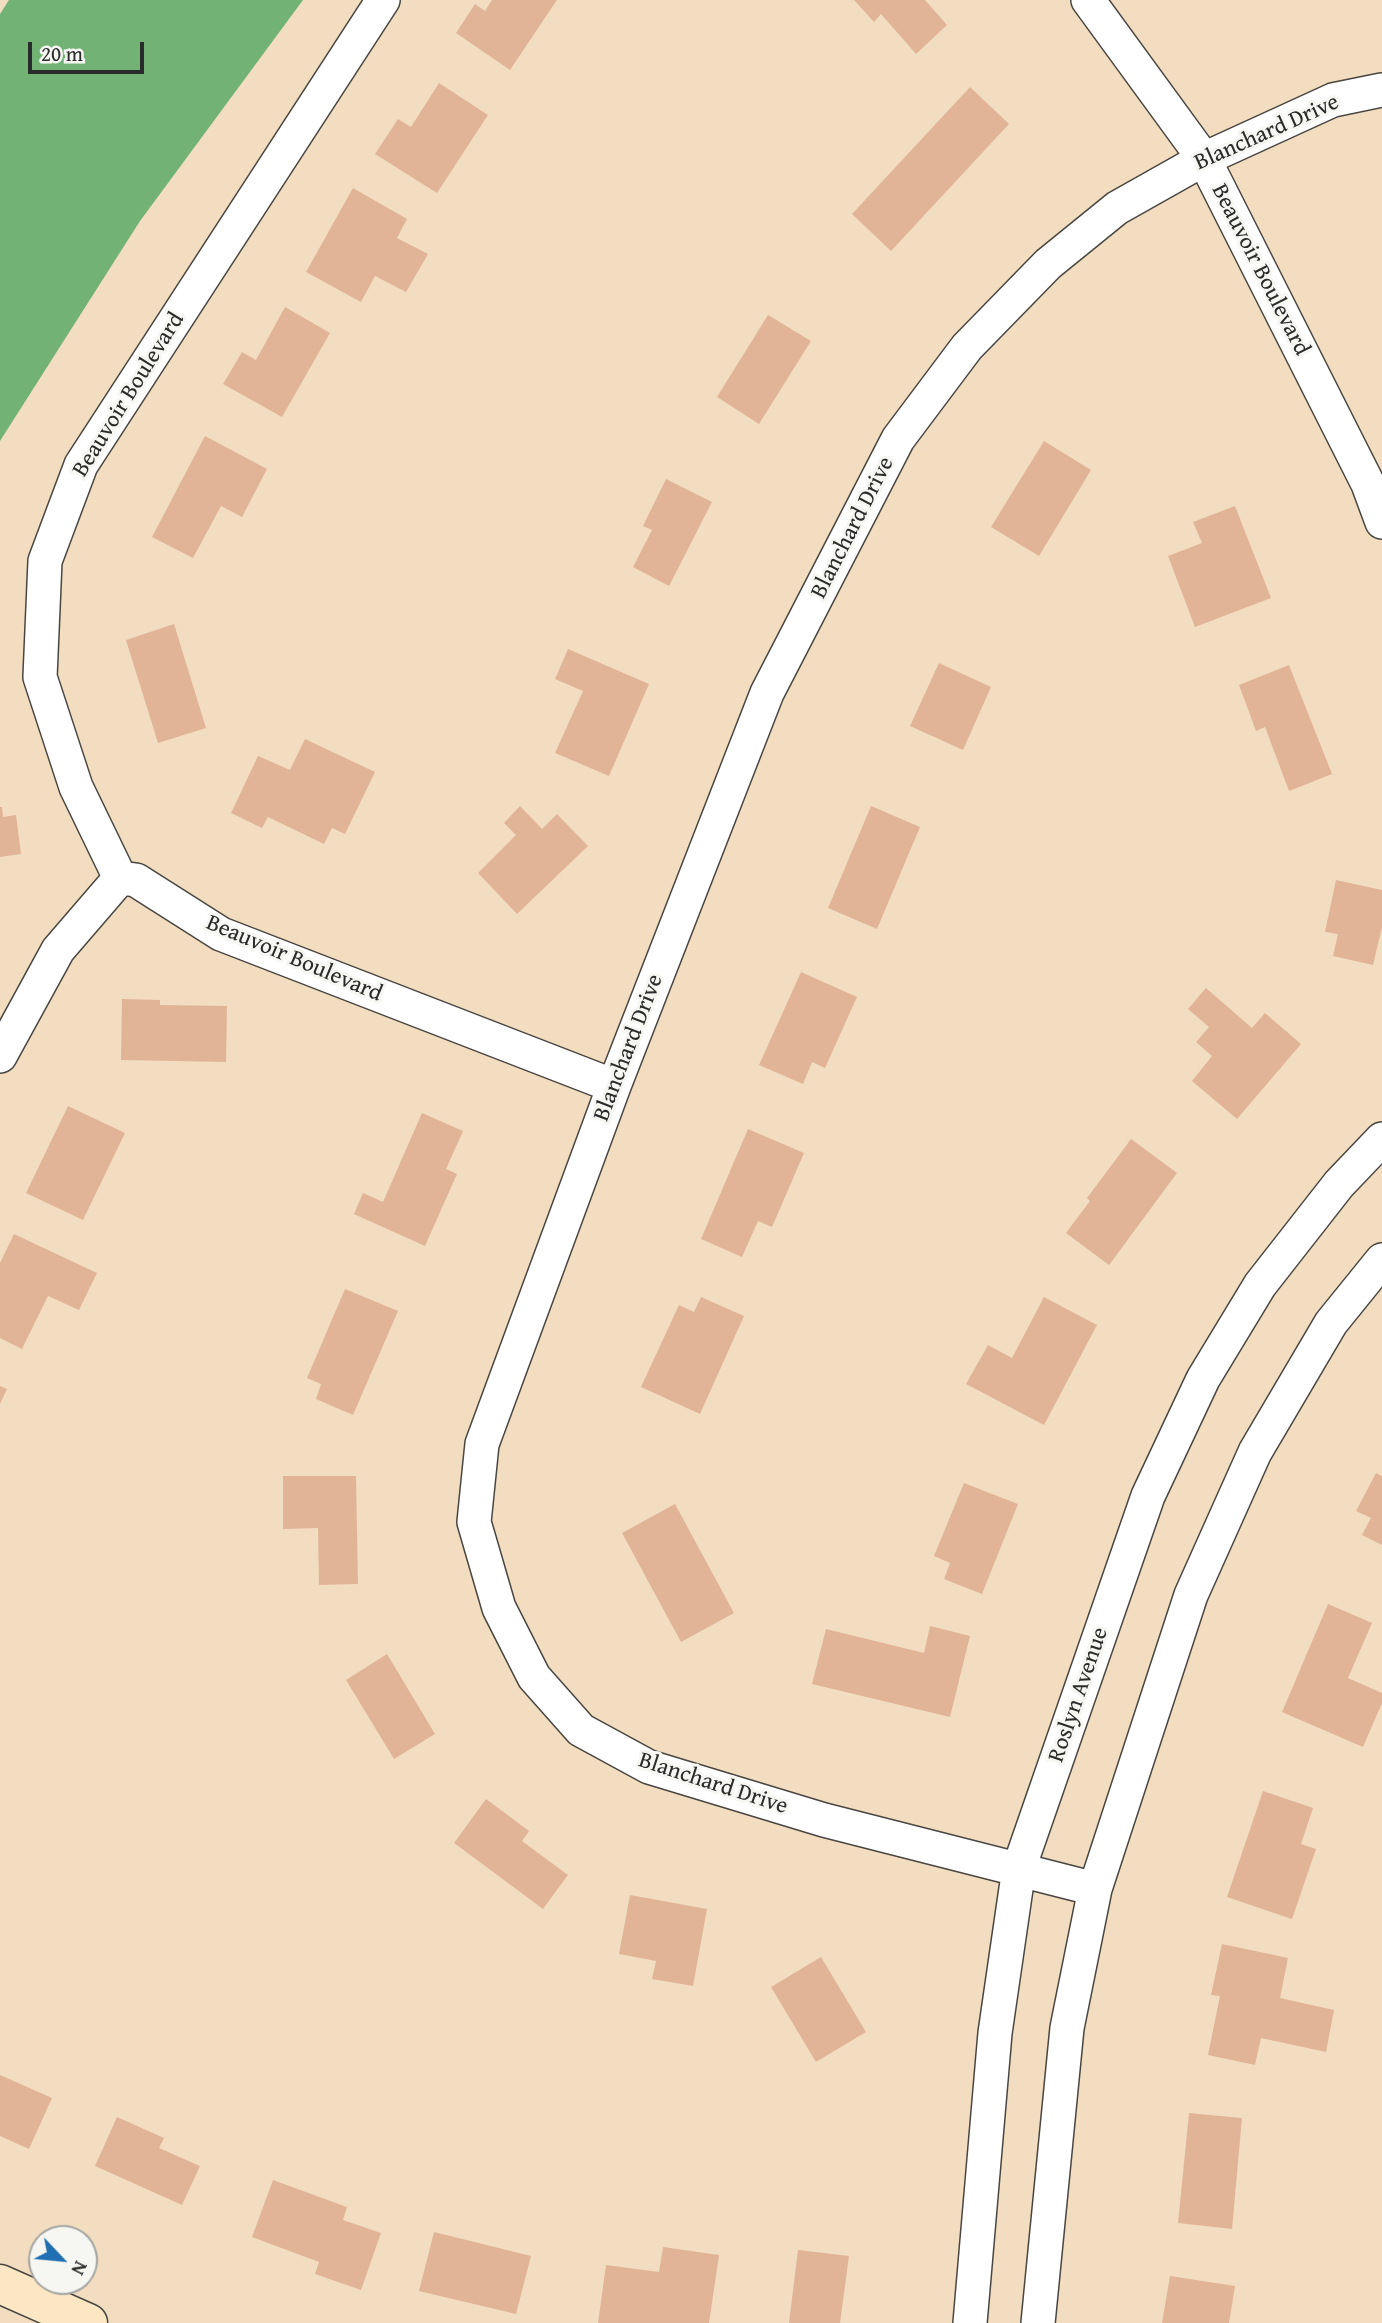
<!DOCTYPE html>
<style>
body{margin:0}
#map{position:relative;width:1382px;height:2323px;overflow:hidden;background:#f2ddc0;font-family:"Gentium Book Plus",serif}
canvas{display:block}
.north{position:absolute;left:28px;top:2225px;width:70px;height:70px;box-sizing:border-box;background:#f6f6f2;border:2px solid #a5a5a2;border-radius:50%;rotate:116deg;font-size:19px;font-weight:700;line-height:28px;text-align:center;color:#2b2b2b}
.north::after{content:'';display:block;margin:auto;width:24px;height:32px;background:#1f6fb2;clip-path:polygon(50% 0,100% 100%,50% 72%,0 100%)}
.scale{position:absolute;left:28px;top:42px;width:116px;height:32px;box-sizing:border-box;border:4px solid #2b2b2b;border-top:0;padding-left:9px;font-size:21px;line-height:24px;white-space:nowrap;color:#2b2b2b;-webkit-text-stroke:5px #f6f6f2;paint-order:stroke}
</style>
<div id="map">
<canvas width="1382" height="2323"></canvas>
<div class="north">N</div>
<div class="scale">20 m</div>
</div>
<script>
const c = document.querySelector('canvas').getContext('2d');
c.lineJoin = 'round';
function fillPath(path, color) {
  c.fillStyle = color;
  c.fill(path, 'evenodd');
}
function shape(rows) {
  const path = new Path2D();
  for (const r of rows) {
    path.moveTo(r[0], r[1]);
    for (let i = 2; i < r.length; i += 2) path.lineTo(r[i], r[i + 1]);
  }
  return path;
}
function strokePath(path, color, width, dash) {
  c.strokeStyle = color;
  c.lineWidth = width;
  c.lineCap = dash ? 'butt' : 'round';
  c.setLineDash(dash || []);
  c.stroke(path);
}
function drawText(font, color, halo, rows, align = 'center') {
  c.font = font + ' "Gentium Book Plus",serif';
  c.lineWidth = 6;
  c.setLineDash([]);
  c.textBaseline = 'middle';
  c.strokeStyle = halo;
  c.fillStyle = color;
  for (const [text, x, y, turn = 0] of rows) {
    c.save();
    c.translate(x, y);
    c.rotate((+turn || 0) * Math.PI / 180);
    c.textAlign = isNaN(turn) ? turn : align;
    if (halo) c.strokeText(text, 0, 0);
    c.fillText(text, 0, 0);
    c.restore();
  }
}
fillPath(shape([
 [9,0,303,0,140,221,0,441,0,14]
]), '#72b274');
fillPath(shape([
 [492,0,557,0,510,70,456,33,475,4,485,11],
 [854,0,925,0,947,25,916,54,881,14,874,22],
 [439,83,488,115,437,193,375,154,398,119,411,127],
 [970,87,1009,124,891,251,852,214],
 [353,188,407,219,397,238,428,254,406,292,375,276,361,302,306,272],
 [285,307,330,333,282,417,223,384,242,352,256,360],
 [768,315,811,341,759,424,717,397],
 [205,436,267,469,242,517,221,506,193,558,152,537],
 [1044,441,1091,470,1039,556,991,527],
 [666,479,712,502,669,586,633,567,652,530,643,526],
 [1235,506,1271,598,1195,627,1168,556,1202,543,1193,522],
 [174,624,206,728,158,743,126,640],
 [568,649,649,684,609,776,555,753,583,691,555,679],
 [939,663,991,687,963,750,910,726],
 [1289,665,1332,774,1289,791,1265,727,1256,731,1239,685],
 [305,739,375,772,345,834,332,828,324,844,268,817,262,828,231,813,258,756,290,770],
 [520,806,542,829,557,814,588,846,517,914,478,873,516,835,504,823],
 [871,806,920,827,877,929,828,908],
 [0,807,2,807,3,817,16,815,21,854,0,857],
 [1336,880,1382,890,1382,927,1373,965,1333,956,1338,934,1325,932],
 [801,972,857,997,825,1068,812,1062,803,1084,759,1065],
 [1206,988,1252,1028,1265,1013,1301,1044,1237,1119,1192,1081,1212,1056,1196,1042,1209,1027,1188,1009],
 [122,999,160,1000,160,1005,227,1006,226,1062,121,1060],
 [68,1106,125,1133,83,1220,26,1193],
 [422,1113,463,1131,446,1169,457,1174,425,1246,354,1214,363,1193,383,1202],
 [748,1129,804,1153,772,1227,758,1221,742,1257,701,1239],
 [1131,1139,1177,1173,1109,1265,1066,1233,1090,1201,1087,1198],
 [14,1234,97,1273,79,1310,48,1296,22,1349,0,1338,0,1263],
 [345,1289,398,1311,353,1415,316,1399,321,1384,307,1378],
 [701,1297,744,1316,700,1414,641,1387,679,1305,694,1312],
 [1044,1297,1097,1325,1044,1425,966,1384,988,1345,1012,1358],
 [0,1386,7,1389,0,1404],
 [1376,1473,1382,1476,1382,1545,1362,1535,1371,1518,1356,1511],
 [283,1476,356,1476,358,1584,319,1585,318,1528,283,1529],
 [964,1483,1018,1504,982,1594,944,1579,950,1563,934,1556],
 [675,1504,734,1613,681,1642,622,1533],
 [1328,1604,1372,1623,1348,1678,1382,1693,1382,1703,1363,1747,1282,1712],
 [930,1626,970,1636,950,1717,812,1684,826,1629,924,1653],
 [387,1654,435,1734,394,1759,346,1680],
 [1263,1791,1313,1808,1301,1844,1316,1849,1292,1919,1227,1897],
 [486,1799,529,1831,522,1841,568,1875,543,1909,454,1843],
 [630,1895,707,1909,693,1986,652,1979,656,1961,619,1954],
 [1222,1944,1288,1958,1280,1998,1334,2010,1326,2052,1261,2038,1255,2065,1208,2055,1220,1996,1211,1995],
 [821,1957,866,2032,816,2062,771,1987],
 [0,2075,52,2098,29,2149,0,2136],
 [1189,2113,1242,2118,1232,2229,1178,2223],
 [117,2117,164,2138,159,2148,200,2166,182,2205,95,2166],
 [273,2180,347,2207,343,2220,381,2233,361,2290,315,2274,319,2262,252,2237],
 [434,2232,531,2256,516,2314,419,2291],
 [663,2247,719,2255,709,2323,598,2323,606,2265,659,2272],
 [798,2250,849,2256,840,2323,789,2323],
 [1170,2276,1235,2286,1229,2323,1162,2323]
]), '#e1b497');
const minor = shape([
 [383,0,81,465,45,561,40,677,76,787,120,878,136,880,221,934,614,1086],
 [1088,0,1204,159,1368,484,1382,522],
 [0,1056,58,950,120,878],
 [1095,1889,824,1820,649,1767,581,1730,534,1677,499,1608,474,1522,482,1444,614,1086,767,693,898,439,967,347,1048,264,1117,208,1204,159,1333,100,1382,90],
 [970,2323,995,2033,1019,1868,1148,1496,1203,1379,1260,1285,1339,1184,1382,1139],
 [1038,2323,1067,2028,1095,1889,1191,1595,1255,1452,1331,1323,1382,1260]
]);
const secondary = shape([
 [0,2284,88,2323]
]);
strokePath(minor, '#494641', 36);
strokePath(secondary, '#494641', 41);
strokePath(minor, '#fff', 33);
strokePath(secondary, '#fbe7c3', 38);
drawText('23px', '#2b2b2b', '#f6f6f2', [
 ["Blanchard Drive",1267,133,-24],
 ["Beauvoir Boulevard",1260,270,63],
 ["Beauvoir Boulevard",129,395,-58],
 ["Blanchard Drive",853,528,-63],
 ["Beauvoir Boulevard",294,959,23],
 ["Blanchard Drive",629,1048,-69],
 ["Roslyn Avenue",1079,1695,-71],
 ["Blanchard Drive",713,1784,18]
]);
</script>
